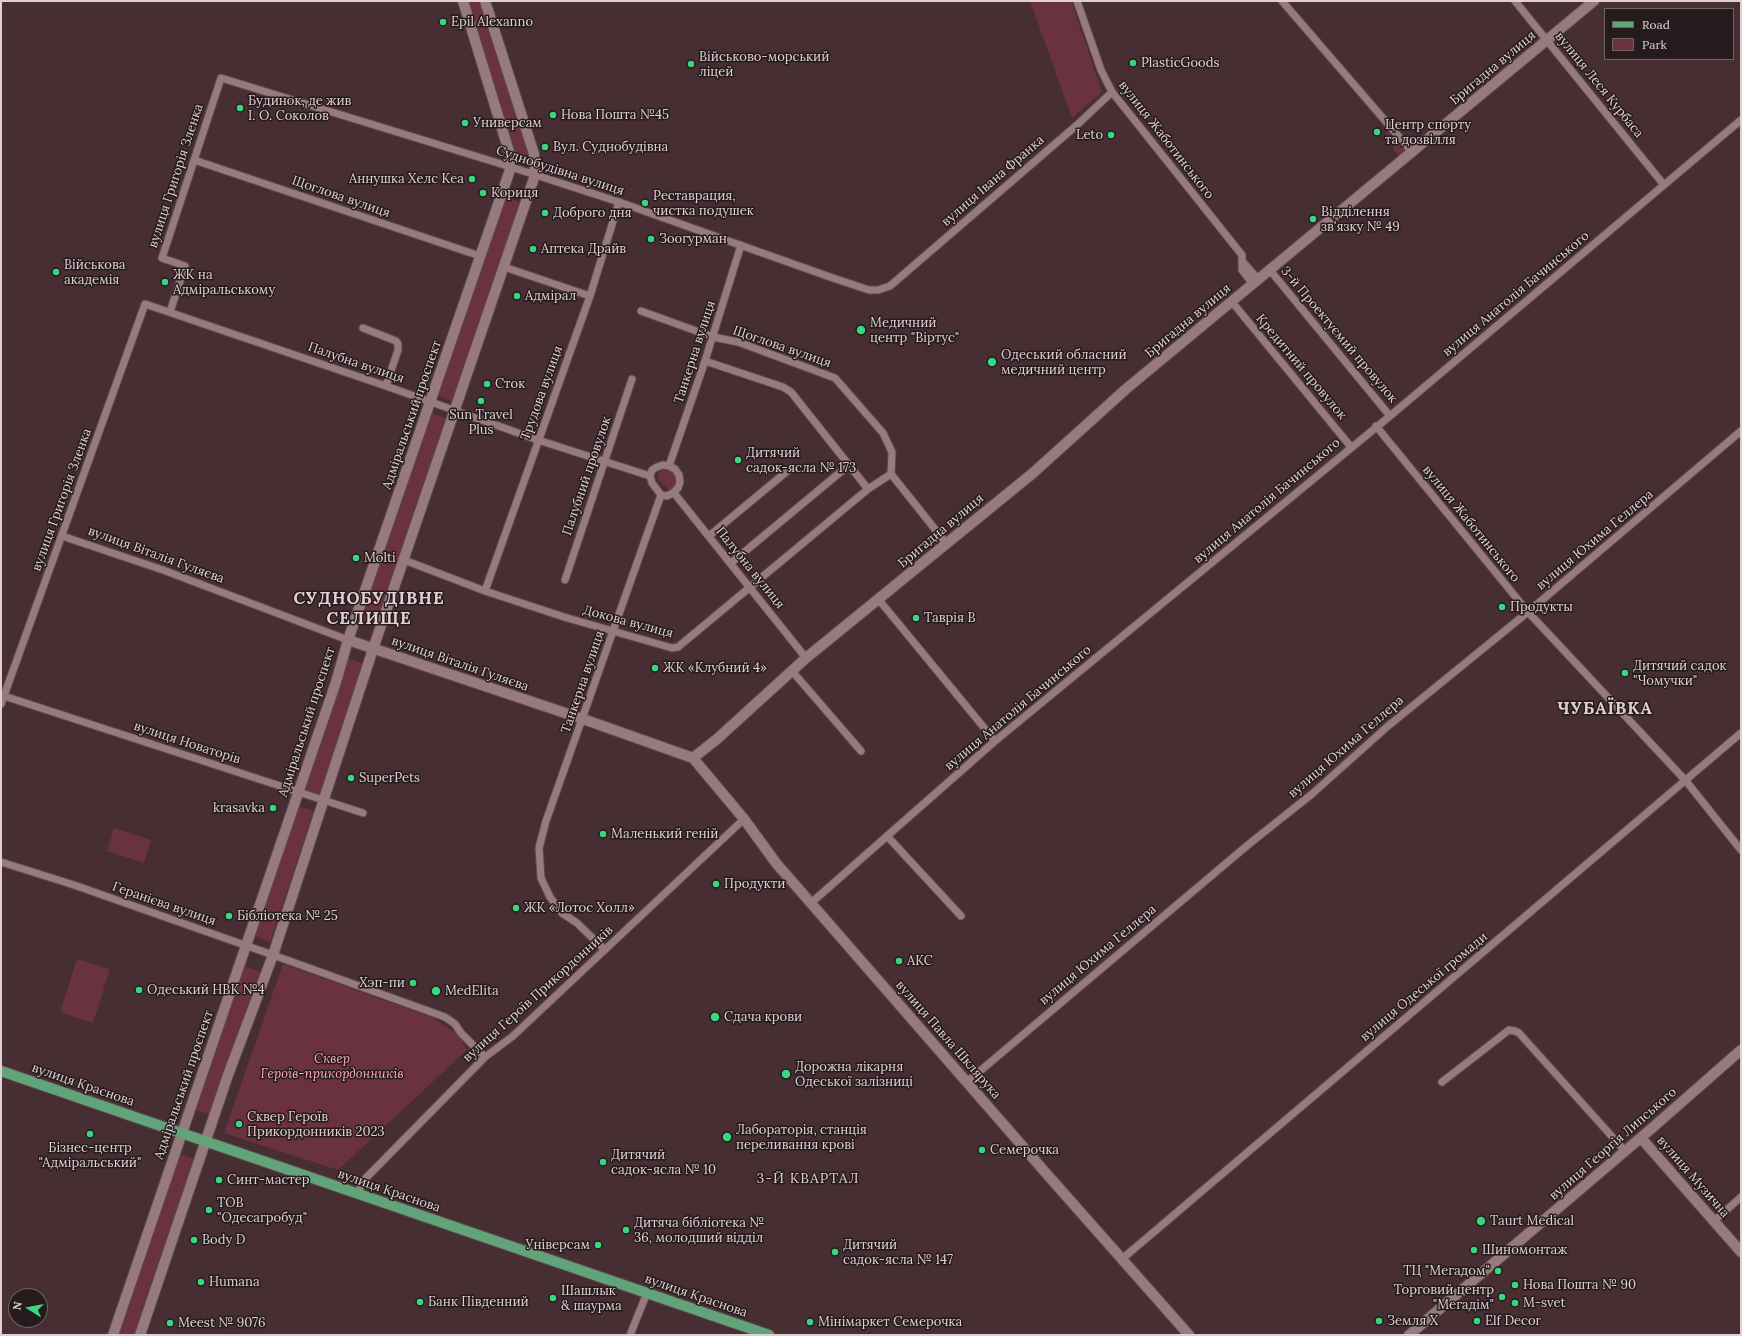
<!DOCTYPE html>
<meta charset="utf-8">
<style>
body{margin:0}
#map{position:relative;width:1742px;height:1336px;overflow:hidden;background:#472e33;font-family:Lora,serif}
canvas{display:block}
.frame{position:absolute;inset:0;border:2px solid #e0d0d3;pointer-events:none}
.legend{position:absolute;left:1604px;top:8px;width:130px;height:52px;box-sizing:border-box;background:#251a1c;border:1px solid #706365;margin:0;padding:5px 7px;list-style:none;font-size:12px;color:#e0d0d3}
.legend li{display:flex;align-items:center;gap:8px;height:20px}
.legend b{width:20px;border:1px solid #706365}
.north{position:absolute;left:8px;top:1288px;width:40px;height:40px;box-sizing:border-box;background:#251a1c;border:1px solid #706365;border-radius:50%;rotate:281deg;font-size:11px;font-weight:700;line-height:16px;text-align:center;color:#e0d0d3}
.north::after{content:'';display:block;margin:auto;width:14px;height:18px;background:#38d880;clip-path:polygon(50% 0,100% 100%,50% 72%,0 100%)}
</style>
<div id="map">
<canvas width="1742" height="1336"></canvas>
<div class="frame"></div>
<ul class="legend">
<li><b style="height:5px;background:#62a479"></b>Road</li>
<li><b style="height:11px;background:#69323e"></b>Park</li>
</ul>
<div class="north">N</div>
</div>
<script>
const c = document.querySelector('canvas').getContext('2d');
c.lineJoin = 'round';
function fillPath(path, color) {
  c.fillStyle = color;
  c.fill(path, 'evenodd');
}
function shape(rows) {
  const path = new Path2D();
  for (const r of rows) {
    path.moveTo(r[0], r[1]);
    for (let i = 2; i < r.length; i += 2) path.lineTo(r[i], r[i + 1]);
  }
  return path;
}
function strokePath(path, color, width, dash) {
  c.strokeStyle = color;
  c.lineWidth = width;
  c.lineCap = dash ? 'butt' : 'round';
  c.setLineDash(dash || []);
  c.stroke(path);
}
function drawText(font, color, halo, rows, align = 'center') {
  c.font = font + ' Lora,serif';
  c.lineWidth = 3;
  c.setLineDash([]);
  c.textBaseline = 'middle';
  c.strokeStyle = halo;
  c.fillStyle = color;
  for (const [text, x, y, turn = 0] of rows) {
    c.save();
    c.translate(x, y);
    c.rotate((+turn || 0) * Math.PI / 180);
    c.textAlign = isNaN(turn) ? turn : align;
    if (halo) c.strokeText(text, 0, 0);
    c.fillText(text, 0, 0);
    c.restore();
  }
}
fillPath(shape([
 [465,1,482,1,531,155,515,157],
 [1030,1,1071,1,1102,92,1072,118],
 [1391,130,1400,140,1398,142,1401,146,1404,147,1405,151,1399,156,1393,149,1394,144,1386,135,1387,131],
 [503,196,522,203,454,402,435,395],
 [429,412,449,419,378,626,359,620],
 [662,470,670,471,675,476,677,482,675,488,670,491,658,479,659,472],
 [345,657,364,664,320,795,301,788],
 [295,805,314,811,270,942,251,935],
 [114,828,151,840,144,863,107,851],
 [77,959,110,969,93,1023,60,1012],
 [283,964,433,1018,460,1036,467,1050,338,1170,224,1133],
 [241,965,260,972,210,1115,192,1109],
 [176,1153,195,1159,135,1335,115,1335]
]), '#69323e');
const street = shape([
 [1077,1,1101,70,1112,92,1242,255,1242,270,1253,284],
 [1282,1,1413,153],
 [1515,1,1664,185],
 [194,160,480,256],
 [1243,262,1258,279],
 [504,267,590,296],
 [1269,269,1390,416],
 [1232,302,1351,447],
 [641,311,713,337,738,342,835,378,883,433,892,452,891,474,946,543],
 [170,312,185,266,162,258,221,78,511,167,619,202,830,277,869,290,878,290,890,286,1077,125,1112,92],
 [363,328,396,341,398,344,398,350,386,386],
 [705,361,783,387,791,392,868,489],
 [1376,426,1528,612,1686,781,1741,850],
 [663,465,669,466,675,469,679,475,680,482,678,488,673,493,667,496,661,495,652,483,650,476,652,470,657,467,663,465],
 [669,466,705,361,741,245],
 [674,493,806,658],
 [62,536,163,570,348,640],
 [709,536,791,468],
 [404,560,485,591,564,617,672,648,678,647,868,489,891,474],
 [731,563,849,465],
 [565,580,632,379],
 [485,591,590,296,619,202],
 [879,600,995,741],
 [792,671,861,751],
 [4,696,363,813],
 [1,704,145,304,386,386,538,440,650,476],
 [887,836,961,916],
 [1,862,74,885,273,955,445,1017,455,1024,461,1033,485,1057],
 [811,903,995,741,1390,416,1741,120],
 [605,950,577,923,562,913,550,897,541,878,539,848,546,821,661,495],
 [967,1082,1249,844,1312,794,1388,726,1528,612,1741,431],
 [1442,1082,1509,1030,1515,1031,1519,1033,1625,1151],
 [358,1194,362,1182,485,1057,513,1036,744,819],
 [1714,1221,1741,1197],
 [1122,1259,1741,733],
 [630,1335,647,1293]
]);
const secondary = shape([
 [348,640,583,719,693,758,744,819,776,863,1045,1172,1189,1335],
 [693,758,717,739,806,658,1033,473,1126,389,1594,1],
 [1641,1138,1741,1252],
 [113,1335,336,682,348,640,511,167,510,155,463,1],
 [140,1335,228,1075,273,955,373,649,535,175,534,154,485,1],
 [1409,1335,1651,1129,1741,1050]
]);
const primary = shape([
 [1,1071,769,1335]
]);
strokePath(street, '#5e4a4f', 9);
strokePath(secondary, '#5e4a4f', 12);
strokePath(primary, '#5e4a4f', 12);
strokePath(street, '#967a7e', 7);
strokePath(secondary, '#967a7e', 10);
strokePath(primary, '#62a479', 10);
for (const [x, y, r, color] of [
 [443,22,4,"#38d880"],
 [1133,63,4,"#38d880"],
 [691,64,4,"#38d880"],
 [240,108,4,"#38d880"],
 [553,115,4,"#38d880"],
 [465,123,4,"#38d880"],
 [1377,132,4,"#38d880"],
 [1111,135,4,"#38d880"],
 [545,147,4,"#38d880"],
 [472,179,4,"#38d880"],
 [483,193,4,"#38d880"],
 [645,203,4,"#38d880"],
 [545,213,4,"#38d880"],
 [1313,219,4,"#38d880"],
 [651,239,4,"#38d880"],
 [533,249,4,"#38d880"],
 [56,272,4,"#38d880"],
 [165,282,4,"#38d880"],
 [517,296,4,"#38d880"],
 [861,330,5,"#38d880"],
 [992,362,5,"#38d880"],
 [487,384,4,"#38d880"],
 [481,401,4,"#38d880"],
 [738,460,4,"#38d880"],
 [356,558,4,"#38d880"],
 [1502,607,4,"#38d880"],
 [916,618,4,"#38d880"],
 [655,668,4,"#38d880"],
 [1625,673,4,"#38d880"],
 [351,778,4,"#38d880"],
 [273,808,4,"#38d880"],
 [603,834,4,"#38d880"],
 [716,884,4,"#38d880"],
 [516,908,4,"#38d880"],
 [229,916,4,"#38d880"],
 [899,961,4,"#38d880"],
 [413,983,4,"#38d880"],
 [139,990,4,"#38d880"],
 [436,991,5,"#38d880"],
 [715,1017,5,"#38d880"],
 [786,1074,5,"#38d880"],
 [239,1124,4,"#38d880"],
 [90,1134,4,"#38d880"],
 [727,1137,5,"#38d880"],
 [982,1150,4,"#38d880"],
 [603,1162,4,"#38d880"],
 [219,1180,4,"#38d880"],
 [209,1210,4,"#38d880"],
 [1481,1221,5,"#38d880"],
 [626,1230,4,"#38d880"],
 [194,1240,4,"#38d880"],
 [598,1245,4,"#38d880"],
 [1474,1250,4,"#38d880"],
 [835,1252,4,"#38d880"],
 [1498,1271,4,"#38d880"],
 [201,1282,4,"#38d880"],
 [1515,1285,4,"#38d880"],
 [1502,1297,4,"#38d880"],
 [553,1298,4,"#38d880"],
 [420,1302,4,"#38d880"],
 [1515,1303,4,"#38d880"],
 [1379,1321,4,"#38d880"],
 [1477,1321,4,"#38d880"],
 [810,1322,4,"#38d880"],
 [170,1323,4,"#38d880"]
]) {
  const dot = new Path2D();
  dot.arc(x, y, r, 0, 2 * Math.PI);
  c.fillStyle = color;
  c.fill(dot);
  strokePath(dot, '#251a1c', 1.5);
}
drawText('13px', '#e0d0d3', '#251a1c', [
 ["Epil Alexanno",451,22],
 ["Військово-морський",699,57],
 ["ліцей",699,72],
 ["PlasticGoods",1141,63],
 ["Будинок, де жив",248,101],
 ["І. О. Соколов",248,116],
 ["Нова Пошта №45",561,115],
 ["Универсам",473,123],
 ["Центр спорту",1385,125],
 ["та дозвілля",1385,140],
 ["Leto",1103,135,"right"],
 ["Вул. Суднобудівна",553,147],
 ["Аннушка Хелс Кеа",464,179,"right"],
 ["Кориця",491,193],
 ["Реставрация,",653,196],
 ["чистка подушек",653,211],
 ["Відділення",1321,212],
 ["зв'язку № 49",1321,227],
 ["Доброго дня",553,213],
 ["Зоогурман",659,239],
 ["Аптека Драйв",541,249],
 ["Військова",64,265],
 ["академія",64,280],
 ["ЖК на",173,275],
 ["Адміральському",173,290],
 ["Адмірал",525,296],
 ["Медичний",870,323],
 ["центр \"Віртус\"",870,338],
 ["Одеський обласний",1001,355],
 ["медичний центр",1001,370],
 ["Сток",495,384],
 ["Sun Travel",481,415,"center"],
 ["Plus",481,430,"center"],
 ["Дитячий",746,453],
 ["садок-ясла № 173",746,468],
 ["Molti",364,558],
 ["Продукты",1510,607],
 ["Таврія В",924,618],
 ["Дитячий садок",1633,666],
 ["\"Чомучки\"",1633,681],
 ["ЖК «Клубний 4»",663,668],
 ["SuperPets",359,778],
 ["krasavka",265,808,"right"],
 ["Маленький геній",611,834],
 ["Продукти",724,884],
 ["ЖК «Лотос Холл»",524,908],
 ["Бібліотека № 25",237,916],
 ["АКС",907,961],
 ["Хэп-пи",405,983,"right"],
 ["Одеський НВК №4",147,990],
 ["MedElita",445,991],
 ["Сдача крови",724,1017],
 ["Дорожна лікарня",795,1067],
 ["Одеської залізниці",795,1082],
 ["Сквер Героїв",247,1117],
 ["Прикордонників 2023",247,1132],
 ["Лабораторія, станція",736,1130],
 ["переливання крові",736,1145],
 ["Бізнес-центр",90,1148,"center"],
 ["\"Адміральський\"",90,1163,"center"],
 ["Семерочка",990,1150],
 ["Дитячий",611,1155],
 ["садок-ясла № 10",611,1170],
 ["Синт-мастер",227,1180],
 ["ТОВ",217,1203],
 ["\"Одесагробуд\"",217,1218],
 ["Taurt Medical",1490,1221],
 ["Дитяча бібліотека №",634,1223],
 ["36, молодший відділ",634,1238],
 ["Body D",202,1240],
 ["Універсам",590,1245,"right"],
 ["Дитячий",843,1245],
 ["садок-ясла № 147",843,1260],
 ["Шиномонтаж",1482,1250],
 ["ТЦ \"Мегадом\"",1490,1271,"right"],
 ["Humana",209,1282],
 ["Нова Пошта № 90",1523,1285],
 ["Торговий центр",1494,1290,"right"],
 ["\"Мегадім\"",1494,1305,"right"],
 ["Шашлык",561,1291],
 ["& шаурма",561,1306],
 ["Банк Південний",428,1302],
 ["M-svet",1523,1303],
 ["Земля Х",1387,1321],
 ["Elf Decor",1485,1321],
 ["Мінімаркет Семерочка",818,1322],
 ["Meest № 9076",178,1323]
], 'left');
drawText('13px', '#e0d0d3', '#251a1c', [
 ["Бригадна вулиця",1493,68,-40],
 ["вулиця Леся Курбаса",1599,85,51],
 ["вулиця Жаботинського",1166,140,52],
 ["Суднобудівна вулиця",560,171,18],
 ["вулиця Григорія Зленка",176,176,-72],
 ["вулиця Івана Франка",993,181,-41],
 ["Щоглова вулиця",341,197,19],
 ["вулиця Анатолія Бачинського",1516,294,-40],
 ["Бригадна вулиця",1188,321,-40],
 ["3-й Проектуємий провулок",1339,335,50],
 ["Щоглова вулиця",782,347,19],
 ["Танкерна вулиця",695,352,-72],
 ["Палубна вулиця",356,363,19],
 ["Кредитний провулок",1301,367,50],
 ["Трудова вулиця",542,393,-70],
 ["Адміральський проспект",412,415,-71],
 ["Палубний провулок",587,476,-71],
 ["вулиця Григорія Зленка",62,500,-70],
 ["вулиця Анатолія Бачинського",1267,501,-40],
 ["вулиця Жаботинського",1471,524,51],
 ["Бригадна вулиця",941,531,-40],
 ["вулиця Юхима Геллера",1595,540,-40],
 ["вулиця Віталія Гуляєва",156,555,20],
 ["Палубна вулиця",750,568,51],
 ["Докова вулиця",628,622,15],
 ["вулиця Віталія Гуляєва",460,664,19],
 ["Танкерна вулиця",583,682,-71],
 ["вулиця Анатолія Бачинського",1018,708,-40],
 ["Адміральський проспект",307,722,-72],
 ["вулиця Новаторів",187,743,18],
 ["вулиця Юхима Геллера",1346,747,-41],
 ["Геранієва вулиця",164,904,19],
 ["вулиця Юхима Геллера",1098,955,-40],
 ["вулиця Одеської громади",1424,987,-40],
 ["вулиця Героїв Прикордонників",538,994,-42],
 ["вулиця Павла Шклярука",948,1040,49],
 ["вулиця Краснова",83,1085,19],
 ["Адміральський проспект",184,1085,-71],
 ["вулиця Георгія Липського",1613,1144,-41],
 ["вулиця Музична",1693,1177,49],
 ["вулиця Краснова",389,1191,19],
 ["вулиця Краснова",696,1296,19]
]);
drawText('italic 13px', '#ffabbb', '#251a1c', [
 ["Сквер",332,1059],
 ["Героїв-прикордонників",332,1074]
]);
c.letterSpacing = '1px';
drawText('14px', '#e0d0d3', '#251a1c', [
 ["3-Й КВАРТАЛ",808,1179]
]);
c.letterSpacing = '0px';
c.letterSpacing = '1px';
drawText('bold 17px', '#e0d0d3', '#251a1c', [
 ["СУДНОБУДІВНЕ",369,599],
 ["СЕЛИЩЕ",369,619],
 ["ЧУБАЇВКА",1605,709]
]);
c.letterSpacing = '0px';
</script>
